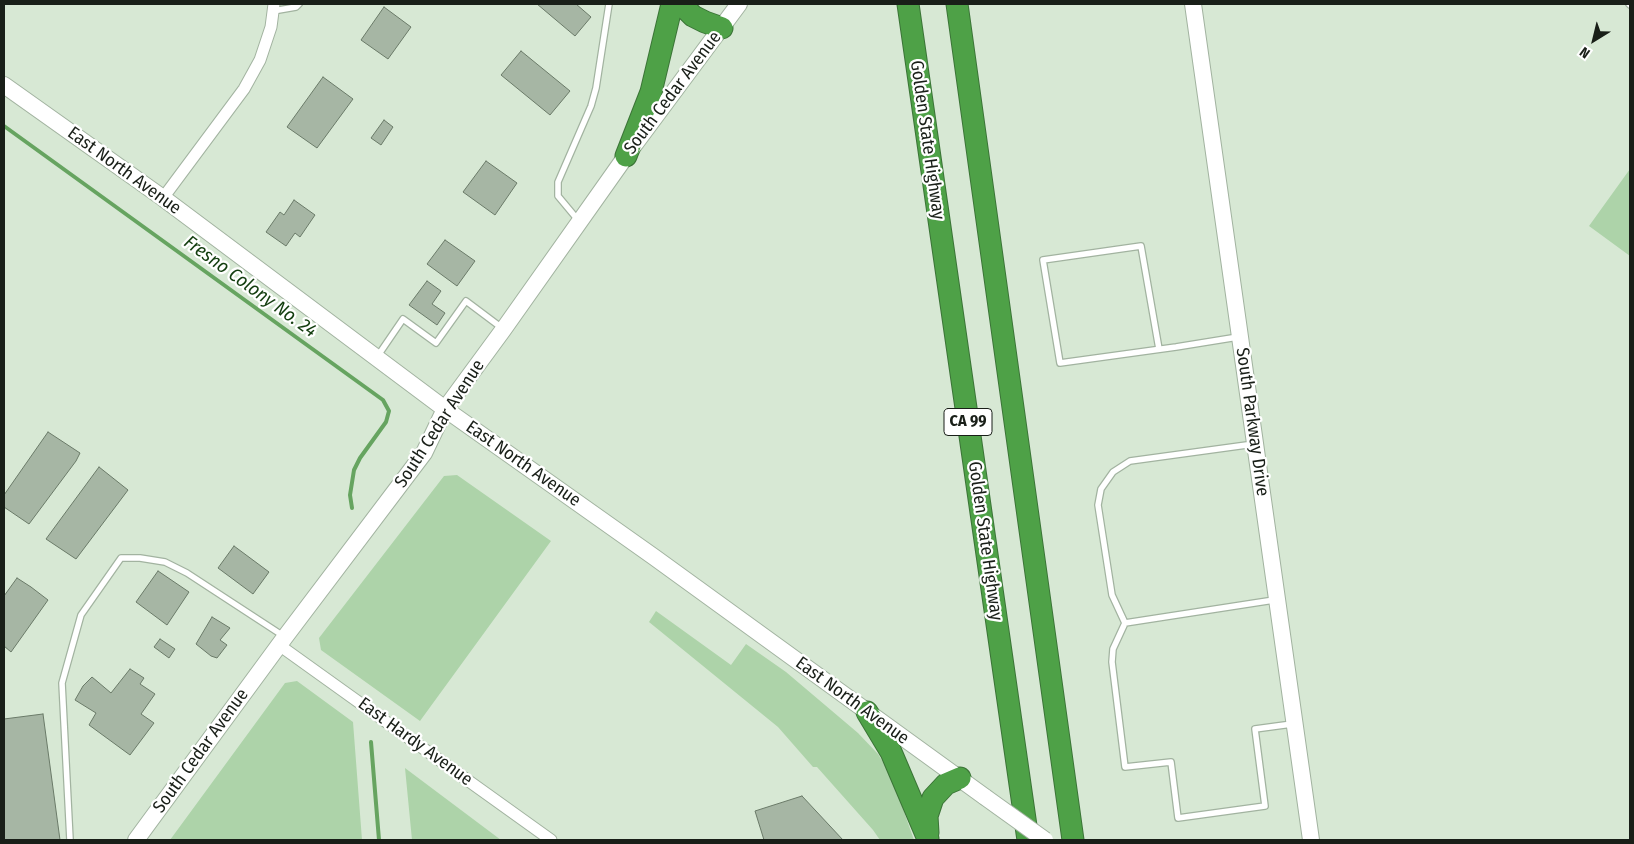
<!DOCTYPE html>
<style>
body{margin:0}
#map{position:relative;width:1634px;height:844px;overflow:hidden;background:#d7e8d4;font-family:"Fira Sans Condensed",sans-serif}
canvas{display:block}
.frame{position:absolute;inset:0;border:5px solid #191f18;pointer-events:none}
.north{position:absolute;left:1569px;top:15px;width:50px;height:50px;-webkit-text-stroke:4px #fff;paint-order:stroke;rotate:216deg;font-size:14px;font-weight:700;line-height:20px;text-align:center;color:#191f18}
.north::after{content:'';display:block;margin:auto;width:18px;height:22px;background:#191f18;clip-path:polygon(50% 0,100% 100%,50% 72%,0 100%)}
</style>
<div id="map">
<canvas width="1634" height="844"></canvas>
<div class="frame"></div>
<div class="north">N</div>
</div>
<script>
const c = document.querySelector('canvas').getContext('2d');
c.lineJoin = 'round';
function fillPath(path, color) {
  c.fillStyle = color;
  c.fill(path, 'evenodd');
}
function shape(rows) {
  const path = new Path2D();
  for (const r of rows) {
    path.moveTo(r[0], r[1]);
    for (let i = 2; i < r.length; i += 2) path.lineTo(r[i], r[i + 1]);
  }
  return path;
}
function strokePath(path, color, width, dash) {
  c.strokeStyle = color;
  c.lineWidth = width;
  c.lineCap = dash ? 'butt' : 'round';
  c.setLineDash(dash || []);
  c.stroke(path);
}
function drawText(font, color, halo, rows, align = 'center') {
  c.font = font + ' "Fira Sans Condensed",sans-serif';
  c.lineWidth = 4.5;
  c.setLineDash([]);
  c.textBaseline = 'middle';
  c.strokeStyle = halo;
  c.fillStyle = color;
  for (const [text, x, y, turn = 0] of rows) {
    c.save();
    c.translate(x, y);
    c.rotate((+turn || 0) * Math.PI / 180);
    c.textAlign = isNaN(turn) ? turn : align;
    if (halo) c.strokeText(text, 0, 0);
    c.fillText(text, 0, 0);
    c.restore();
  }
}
fillPath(shape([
 [1630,169,1630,256,1589,226],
 [457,475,551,541,420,721,321,650,319,638,444,476],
 [656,611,731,665,746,644,786,672,858,733,878,754,891,775,914,840,880,840,873,830,817,767,813,767,778,727,649,622],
 [297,681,353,722,362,840,170,840,285,683],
 [405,768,501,840,412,840]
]), '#add3a9');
strokePath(shape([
 [4,126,383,400,389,411,386,422,360,458,354,470,350,495,352,508],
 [371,742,379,840]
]), '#66a460', 4);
const building = shape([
 [537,4,576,4,591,17,575,36,537,4],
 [384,7,411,27,388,59,361,40,384,7],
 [521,51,570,91,550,115,501,75,521,51],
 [323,77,353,99,317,148,287,127,323,77],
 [384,120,393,127,381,145,371,138,384,120],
 [486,161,517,183,495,215,463,192,486,161],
 [294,200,315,215,300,237,295,233,286,246,266,232,280,212,284,215,294,200],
 [445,240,475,261,457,286,427,264,445,240],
 [427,281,441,291,432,304,445,313,437,325,409,305,427,281],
 [48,432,80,453,76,461,29,524,4,507,4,495,48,432],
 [99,467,128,490,76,559,46,539,99,467],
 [234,546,269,572,253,594,218,568,234,546],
 [158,571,189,592,167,625,136,602,158,571],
 [17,578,31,587,48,600,11,652,4,646,4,596,17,578],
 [212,617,230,628,220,640,227,645,217,658,211,656,196,644,212,617],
 [160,639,175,649,169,658,154,647,160,639],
 [130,669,144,678,140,684,155,694,141,714,154,723,130,755,89,725,96,713,75,700,83,686,92,677,111,693,130,669],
 [43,714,60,840,4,840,4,719,43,714],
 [802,796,843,840,764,840,755,811,802,796]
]);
fillPath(building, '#a6b6a4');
strokePath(building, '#6a7a68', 1);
const lane = shape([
 [1629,4,1630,5],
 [273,11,296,7,299,4],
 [578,220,558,196,558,182,591,106,596,88,609,4],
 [1159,349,1141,246,1043,260,1060,363,1176,347,1238,337],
 [377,357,403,319,436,343,466,301,502,328],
 [1274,600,1125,623,1113,649,1112,662,1125,767,1171,762,1178,818,1265,806,1255,729,1292,724],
 [1125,623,1112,595,1098,505,1101,489,1113,472,1130,461,1254,444],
 [70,840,62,683,81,615,121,558,140,558,165,562,187,573,285,637]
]);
const street = shape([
 [163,198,244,89,260,60,271,27,274,4],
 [279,645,551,840]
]);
const secondary = shape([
 [1193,4,1311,840],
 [4,85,163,198,445,409,654,557,985,797],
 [136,840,285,637,424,453,445,409,503,330,626,156,739,4]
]);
const highway = shape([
 [681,4,693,16,705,22,722,28],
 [908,4,1028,840],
 [957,4,1073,840],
 [626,156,651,92,672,4],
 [867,712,891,752,928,839],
 [928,833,927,816,933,798,946,784,960,778]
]);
strokePath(lane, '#a2b3a0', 8);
strokePath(street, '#a2b3a0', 13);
strokePath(secondary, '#a2b3a0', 18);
strokePath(highway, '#3b7437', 23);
strokePath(lane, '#fff', 5.5);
strokePath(street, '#fff', 11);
strokePath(secondary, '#fff', 16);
strokePath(highway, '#4ea147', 21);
const secondaryBridge = shape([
 [985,797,1045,840]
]);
strokePath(secondaryBridge, '#a2b3a0', 18, []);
strokePath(secondaryBridge, '#fff', 16);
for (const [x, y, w] of [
 [968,422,48]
]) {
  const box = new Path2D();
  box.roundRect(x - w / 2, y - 13.5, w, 27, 4);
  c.fillStyle = '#fff';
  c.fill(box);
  strokePath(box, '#191f18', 1);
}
drawText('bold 16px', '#191f18', null, [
 ["CA 99",968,422]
]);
drawText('18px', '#191f18', '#fff', [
 ["South Cedar Avenue",673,93,-53],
 ["Golden State Highway",927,140,82],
 ["East North Avenue",124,171,36],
 ["South Parkway Drive",1252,422,82],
 ["South Cedar Avenue",440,424,-57],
 ["East North Avenue",523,464,35],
 ["Golden State Highway",985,541,82],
 ["East North Avenue",852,701,36],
 ["East Hardy Avenue",415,742,36],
 ["South Cedar Avenue",201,751,-54]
]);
drawText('italic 19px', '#133e0f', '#fff', [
 ["Fresno Colony No. 24",250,287,36]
]);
</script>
